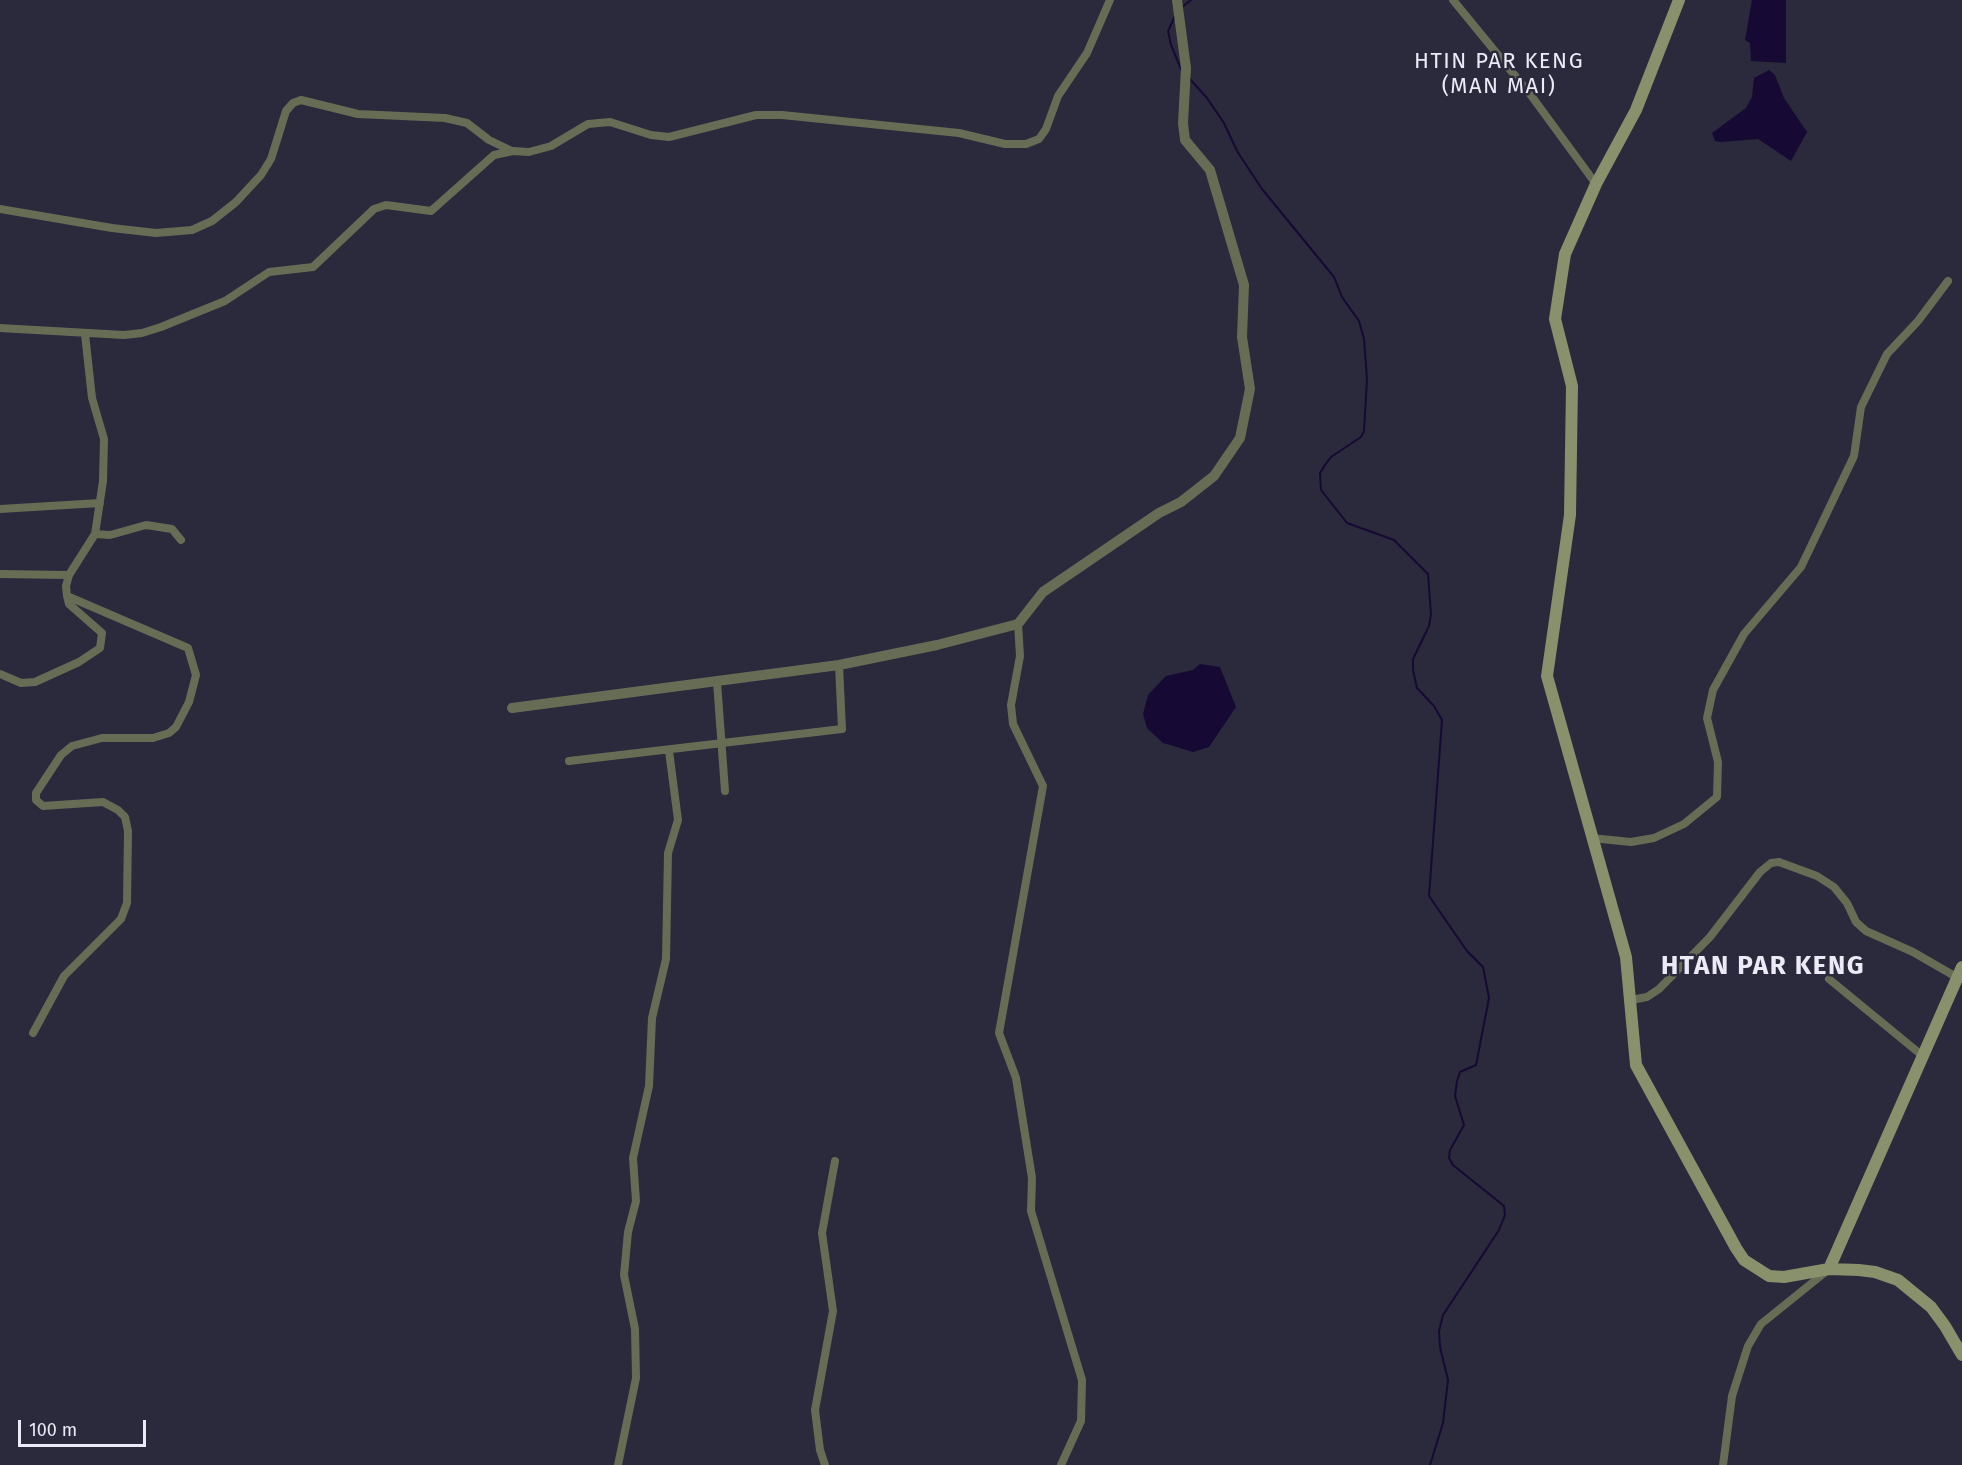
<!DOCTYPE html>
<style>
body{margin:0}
#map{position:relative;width:1962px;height:1465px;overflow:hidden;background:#2b293c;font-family:"Fira Sans",sans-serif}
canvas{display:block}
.scale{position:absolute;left:18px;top:1420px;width:128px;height:27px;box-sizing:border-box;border:3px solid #eceaf7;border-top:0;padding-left:8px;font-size:18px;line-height:21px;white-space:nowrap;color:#eceaf7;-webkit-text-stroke:4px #2b293c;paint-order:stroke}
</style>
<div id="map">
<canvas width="1962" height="1465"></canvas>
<div class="scale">100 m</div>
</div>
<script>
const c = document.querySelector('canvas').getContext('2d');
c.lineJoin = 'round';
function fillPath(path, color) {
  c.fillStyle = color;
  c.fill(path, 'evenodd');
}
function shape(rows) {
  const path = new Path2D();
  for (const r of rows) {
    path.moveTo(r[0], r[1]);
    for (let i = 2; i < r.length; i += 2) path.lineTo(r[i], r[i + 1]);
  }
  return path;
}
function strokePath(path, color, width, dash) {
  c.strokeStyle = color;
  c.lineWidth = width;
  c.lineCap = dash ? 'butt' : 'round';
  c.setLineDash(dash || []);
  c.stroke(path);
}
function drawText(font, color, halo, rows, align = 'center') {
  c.font = font + ' "Fira Sans",sans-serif';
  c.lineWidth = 5;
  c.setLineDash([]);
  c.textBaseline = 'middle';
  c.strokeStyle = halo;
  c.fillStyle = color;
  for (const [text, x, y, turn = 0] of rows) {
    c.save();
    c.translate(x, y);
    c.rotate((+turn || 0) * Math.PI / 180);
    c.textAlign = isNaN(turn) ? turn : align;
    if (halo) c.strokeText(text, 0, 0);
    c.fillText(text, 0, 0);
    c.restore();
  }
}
fillPath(shape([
 [1752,0,1786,0,1786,63,1751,61,1750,43,1745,40],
 [1769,70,1775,75,1784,98,1807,132,1791,161,1758,139,1720,142,1715,141,1712,133,1746,108,1752,97,1754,78],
 [1200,664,1220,667,1236,707,1209,747,1193,752,1163,743,1147,728,1143,714,1148,695,1166,676,1193,670]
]), '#160a34');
strokePath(shape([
 [1182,7,1191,0],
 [1175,16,1168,31,1171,45,1181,69],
 [1189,78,1207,98,1224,123,1237,151,1262,189,1334,277,1342,297,1359,321,1364,339,1367,379,1364,431,1361,437,1331,457,1325,465,1320,473,1321,490,1347,523,1394,540,1428,574,1431,614,1429,626,1413,659,1413,670,1417,688,1434,706,1442,720,1429,896,1467,951,1483,967,1489,998,1476,1065,1460,1072,1457,1081,1455,1096,1464,1125,1450,1150,1449,1158,1453,1165,1504,1206,1505,1215,1499,1230,1443,1315,1439,1331,1440,1347,1448,1380,1443,1423,1430,1465]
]), '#160a34', 2);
strokePath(shape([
 [1453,0,1530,94,1596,184],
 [0,209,112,228,156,233,192,230,212,221,236,202,261,175,271,159,286,111,293,103,301,100,358,114,445,118,467,123,489,140,512,151],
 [0,328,124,335,142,333,161,327,225,301,269,272,313,267,374,209,386,205,431,211,494,155,513,151,529,152,551,146,588,124,610,122,651,135,669,137,756,115,782,115,959,133,1005,144,1026,144,1039,139,1046,129,1058,96,1087,53,1110,0],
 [0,509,100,503],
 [95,534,110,535,146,525,172,529,181,540],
 [0,574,69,575],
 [1018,624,1020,656,1011,705,1013,724,1043,786,999,1033,1016,1078,1032,1178,1031,1211,1082,1380,1081,1421,1061,1465],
 [0,674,21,683,35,682,79,662,100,648,102,633,69,604,67,596],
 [717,682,725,791],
 [569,761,842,729,839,665],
 [1591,838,1631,842,1654,838,1684,824,1717,797,1718,762,1707,718,1713,690,1744,634,1801,567,1854,456,1861,407,1887,354,1918,321,1948,281],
 [1829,979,1924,1057],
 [1631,1000,1647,997,1659,989,1710,937,1760,872,1771,863,1779,862,1817,876,1834,887,1847,903,1856,922,1866,931,1913,952,1958,978],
 [33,1033,64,976,121,919,127,903,128,831,125,817,118,810,103,802,43,806,36,800,36,793,61,755,72,746,102,738,153,738,169,733,176,727,189,702,196,675,188,648,67,596,66,586,69,575,95,534,103,481,104,439,92,398,85,334],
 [618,1465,636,1378,635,1329,624,1275,628,1232,636,1201,633,1158,649,1086,652,1018,666,959,668,853,678,820,669,751],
 [825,1465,820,1450,815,1410,833,1311,822,1233,835,1161],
 [1723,1465,1732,1396,1748,1346,1761,1324,1828,1270]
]), '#676c55', 8);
strokePath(shape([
 [512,708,839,665,937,645,1018,624,1043,592,1159,513,1181,502,1214,476,1240,438,1250,389,1242,337,1244,285,1210,170,1185,140,1183,123,1186,68,1177,0]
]), '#676c55', 10);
strokePath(shape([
 [1679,0,1636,110,1596,184,1565,254,1555,319,1572,386,1570,515,1547,676,1626,957,1636,1065,1736,1248,1744,1260,1769,1276,1784,1277,1829,1269,1859,1270,1875,1272,1898,1280,1931,1307,1945,1326,1962,1355],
 [1829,1269,1962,967]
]), '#88906c', 12);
c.letterSpacing = '1.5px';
drawText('22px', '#eceaf7', '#2b293c', [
 ["HTIN PAR KENG",1499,62],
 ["(MAN MAI)",1499,87]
]);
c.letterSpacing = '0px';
c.letterSpacing = '1.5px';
drawText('bold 26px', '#eceaf7', '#2b293c', [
 ["HTAN PAR KENG",1763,967]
]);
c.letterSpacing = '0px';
</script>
